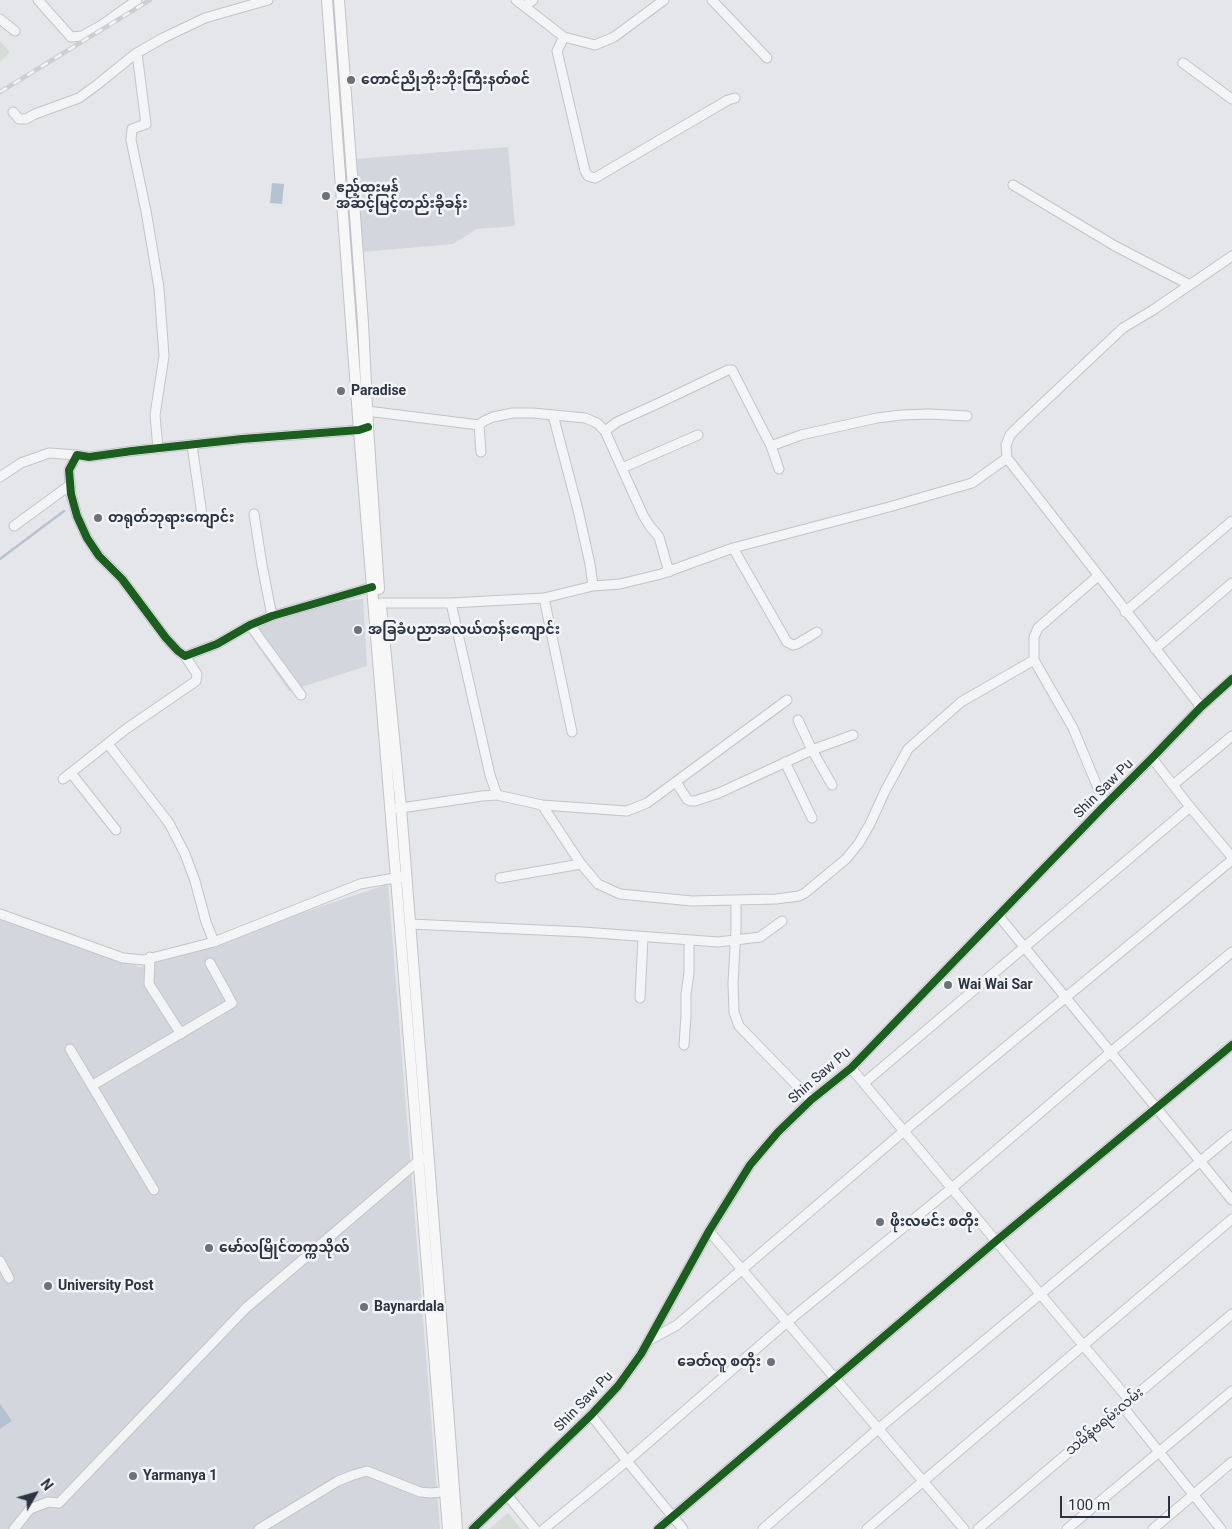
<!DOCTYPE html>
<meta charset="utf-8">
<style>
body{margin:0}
#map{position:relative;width:1232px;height:1529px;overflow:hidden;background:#e4e6e9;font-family:Roboto,sans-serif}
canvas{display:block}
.north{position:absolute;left:10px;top:1469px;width:50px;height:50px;-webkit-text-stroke:4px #f2f4f7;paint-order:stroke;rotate:52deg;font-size:14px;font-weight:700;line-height:20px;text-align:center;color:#2c3341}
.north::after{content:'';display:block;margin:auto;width:18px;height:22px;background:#2c3341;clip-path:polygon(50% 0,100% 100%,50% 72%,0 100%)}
.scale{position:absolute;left:1060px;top:1496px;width:110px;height:22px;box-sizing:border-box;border:2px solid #2c3341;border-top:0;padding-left:6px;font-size:15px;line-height:18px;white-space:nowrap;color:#2c3341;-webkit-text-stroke:4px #f2f4f7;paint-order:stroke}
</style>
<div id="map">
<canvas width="1232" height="1529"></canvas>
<div class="north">N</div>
<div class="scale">100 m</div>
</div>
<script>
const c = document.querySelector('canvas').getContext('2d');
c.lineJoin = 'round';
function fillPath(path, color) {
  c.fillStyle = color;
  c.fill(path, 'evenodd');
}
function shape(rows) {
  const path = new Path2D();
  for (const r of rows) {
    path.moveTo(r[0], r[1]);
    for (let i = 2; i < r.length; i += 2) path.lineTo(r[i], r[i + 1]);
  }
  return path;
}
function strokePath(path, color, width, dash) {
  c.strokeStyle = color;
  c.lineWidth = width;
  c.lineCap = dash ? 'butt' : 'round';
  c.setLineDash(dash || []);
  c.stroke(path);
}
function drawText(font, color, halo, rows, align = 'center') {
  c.font = font + ' Roboto,"Noto Sans Myanmar",sans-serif';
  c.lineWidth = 5;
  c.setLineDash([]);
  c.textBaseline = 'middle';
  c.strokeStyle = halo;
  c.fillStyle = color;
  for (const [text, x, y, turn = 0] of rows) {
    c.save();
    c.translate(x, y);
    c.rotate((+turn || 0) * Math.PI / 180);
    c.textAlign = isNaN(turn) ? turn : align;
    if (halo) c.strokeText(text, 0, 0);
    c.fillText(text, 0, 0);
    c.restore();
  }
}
fillPath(shape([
 [508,147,515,226,477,229,453,244,362,252,354,159],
 [363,599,367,666,289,691,248,632,275,619,318,604],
 [388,884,440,1529,0,1529,0,918,140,967]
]), '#d3d6dc');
fillPath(shape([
 [0,41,10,52,0,62],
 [508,1513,521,1529,489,1529]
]), '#d5dcd5');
fillPath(shape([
 [272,183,284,184,282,204,270,203],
 [0,1404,12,1421,0,1429]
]), '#b5c2d1');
strokePath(shape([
 [0,559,64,511]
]), '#b5c2d1', 2.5);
const minor = shape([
 [38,0,71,37,82,36,102,25,137,0],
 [516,0,564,37,595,45,614,37,664,0],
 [712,0,767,58],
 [525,6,533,0],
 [0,19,15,31],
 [564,37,557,51,585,171,588,176,595,178,728,100,735,98],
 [137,53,146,124,132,129,131,140,146,211,159,288,164,356,155,415,158,449],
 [1183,63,1232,99],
 [13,112,19,119,26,119,35,114,79,98,98,84,135,54,163,38,205,18,268,0],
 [1013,185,1115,246,1190,285],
 [367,411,479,425],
 [553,415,578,510,590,564,593,586],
 [365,428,359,430,242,439,132,451,89,457,77,455,69,470,71,494,77,516,87,538,99,556,122,579,166,638,178,651,185,656,217,644,250,625,272,616,372,587],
 [605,431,617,422,659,403,728,370,732,370,771,446,779,469],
 [192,445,202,515],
 [771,446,801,435,877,418,901,415,929,414,967,416],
 [481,452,479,425,484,421,493,417,513,413,533,413,585,418,597,423,605,431,643,515,649,525,659,537,669,572],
 [622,468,698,435],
 [0,477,21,463,49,453,77,455],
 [254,514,262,565,272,616],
 [14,526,70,485],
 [733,548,787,642,793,645,797,644,817,632],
 [1098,576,1038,628,1034,637,1034,660,1073,728,1105,805],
 [544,598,572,732],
 [381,603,451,603,544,598,593,586,620,584,661,574,733,548,889,507,972,483,1007,458],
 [451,603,490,775,497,795],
 [1125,612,1232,521],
 [250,625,301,695],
 [1155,649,1232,583],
 [1201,707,1007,458,1006,445,1010,435,1023,422,1123,328,1153,310,1232,256],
 [798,720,812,750,832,785],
 [108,744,169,823,185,854,195,881,206,922,214,942],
 [1152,758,1190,807,1232,857],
 [785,762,812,818],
 [71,773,116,830],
 [63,779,126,729,196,681,197,674,185,656],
 [676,782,687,799,690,801,695,801,719,793,812,750,853,735],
 [1173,785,1232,736],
 [542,805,581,864,598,884,620,894,692,901,776,899,799,896,805,893,846,859,859,843,870,824,885,791,908,749,961,702,1034,660],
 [395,808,401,808,482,796,497,795,542,805,627,811,647,803,787,700],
 [500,878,581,864],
 [736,901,736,929,733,983,734,1012,739,1026,811,1100],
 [0,914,123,958,144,960,214,942,360,884,406,876],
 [998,915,1232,1200],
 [410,924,583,932,718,942,760,937,782,921],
 [150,957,149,984,181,1034],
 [640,998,643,937],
 [684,1045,686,1015,686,994,689,973,689,940],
 [70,1049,154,1190],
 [851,1068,1130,1401],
 [864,1083,1190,807],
 [93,1085,232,1003,210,963],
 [709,1231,964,1529],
 [0,1261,9,1278],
 [648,1341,677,1325,904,1131,1232,860],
 [1123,1407,1221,1529],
 [591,1415,627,1461,683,1529],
 [507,1495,535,1529],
 [14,1529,30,1509,48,1502,59,1503,246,1308,422,1158],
 [259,1529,338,1481,353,1475,367,1471,420,1492,431,1493,451,1491],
 [473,1529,591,1415,618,1386,641,1354,709,1231,750,1165,778,1132,811,1100,851,1068,1105,805,1152,758,1201,707,1232,679],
 [544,1529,627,1461,787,1322,952,1188,1111,1052,1232,952],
 [658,1529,996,1241,1232,1045],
 [763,1529,878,1429,1232,1135],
 [867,1529,1232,1219],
 [978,1529,1232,1314],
 [1067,1529,1232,1391],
 [1153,1529,1232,1462]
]);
const major = shape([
 [327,0,359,430,396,878,448,1529],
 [339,0,363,323,368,427,379,589],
 [381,606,401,808,439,1289,457,1529]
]);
strokePath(minor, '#c2c4c7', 11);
strokePath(major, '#c1c3c6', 12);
strokePath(minor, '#f3f4f5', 9);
strokePath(major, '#f7f7f7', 10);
const rail = shape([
 [0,92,150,0]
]);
strokePath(rail, '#ccced0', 4.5);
strokePath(rail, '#f2f4f7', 2.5, [8]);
strokePath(shape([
 [368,427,359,430,242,439,132,451,89,457,77,455,69,470,71,494,77,516,87,538,99,556,122,579,166,638,178,651,185,656,217,644,250,625,272,616,372,587],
 [473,1529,591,1415,618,1386,641,1354,709,1231,750,1165,778,1132,811,1100,851,1068,1105,805,1152,758,1201,707,1232,679],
 [658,1529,996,1241,1232,1045]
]), '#1b5e20', 8);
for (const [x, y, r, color] of [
 [351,80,5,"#6c727c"],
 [326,196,5,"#6c727c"],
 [341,391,5,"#6c727c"],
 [98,518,5,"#6c727c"],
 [358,630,5,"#6c727c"],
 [948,985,5,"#6c727c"],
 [880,1222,5,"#6c727c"],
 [209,1248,5,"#6c727c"],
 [48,1286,5,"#6c727c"],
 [364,1307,5,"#6c727c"],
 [771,1362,5,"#6c727c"],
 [133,1476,5,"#6c727c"]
]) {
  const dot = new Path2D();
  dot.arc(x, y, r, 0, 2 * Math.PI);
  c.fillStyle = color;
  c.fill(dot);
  strokePath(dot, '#f2f4f7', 2);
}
drawText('bold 14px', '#2c3341', '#f2f4f7', [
 ["တောင်ညိုဘိုးဘိုးကြီးနတ်စင်",361,80],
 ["ဧည့်ထူးမွန်",336,188],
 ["အဆင့်မြင့်တည်းခိုခန်း",336,204],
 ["Paradise",351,391],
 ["တရုတ်ဘုရားကျောင်း",108,518],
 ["အခြခံပညာအလယ်တန်းကျောင်း",368,630],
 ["Wai Wai Sar",958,985],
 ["ဖိုးလမင်း စတိုး",890,1222],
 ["မော်လမြိုင်တက္ကသိုလ်",219,1248],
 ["University Post",58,1286],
 ["Baynardala",374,1307],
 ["ခေတ်လူ စတိုး",761,1362,"right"],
 ["Yarmanya 1",143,1476]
], 'left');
drawText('14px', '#2c3341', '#f2f4f7', [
 ["Shin Saw Pu",1104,789,-45],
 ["Shin Saw Pu",820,1076,-41],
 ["Shin Saw Pu",584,1402,-46],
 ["သမိန်ဗရမ်းလမ်း",1105,1422,-40]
]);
</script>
